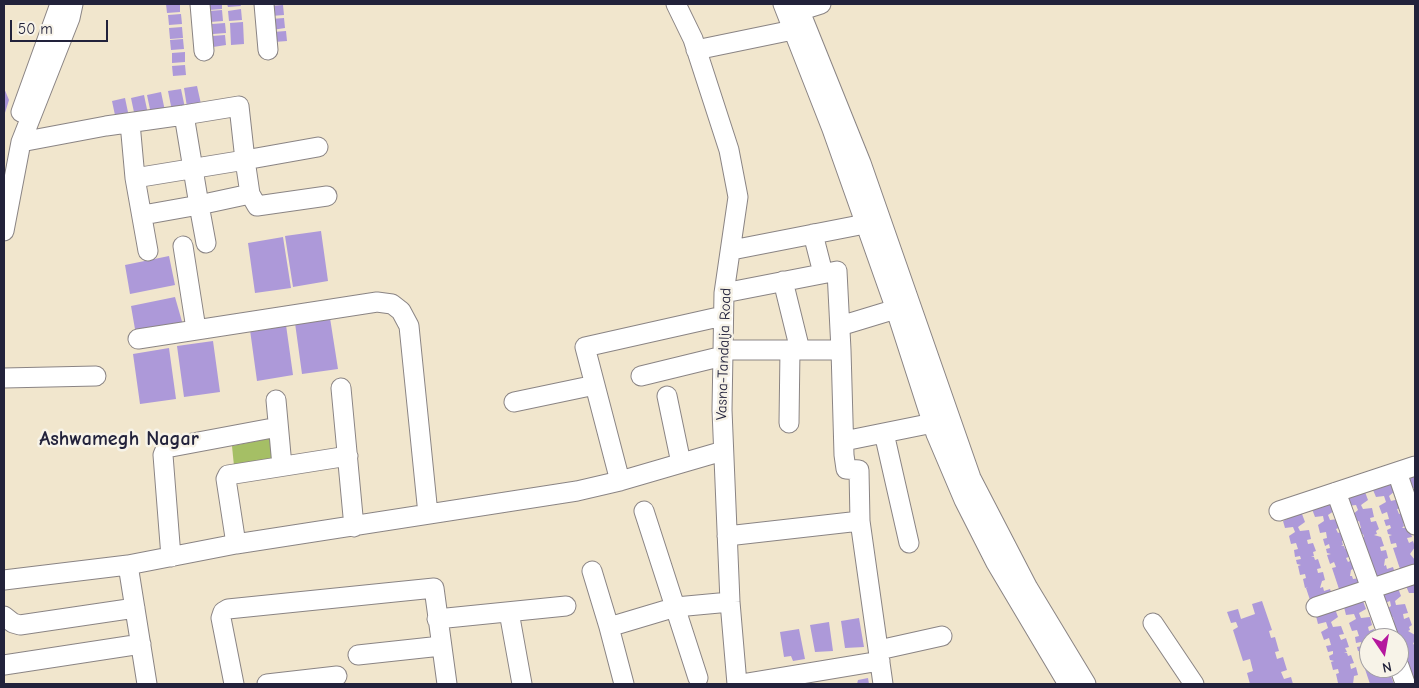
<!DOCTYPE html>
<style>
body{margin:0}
#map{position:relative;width:1419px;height:688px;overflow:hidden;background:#f1e6cd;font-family:"Comic Neue",sans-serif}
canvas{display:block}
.frame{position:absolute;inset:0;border:5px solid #22223b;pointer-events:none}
.north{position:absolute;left:1359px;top:628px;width:50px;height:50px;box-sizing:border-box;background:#f7f3e8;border:1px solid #a29fa3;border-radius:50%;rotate:168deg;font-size:14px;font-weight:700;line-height:20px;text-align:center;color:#22223b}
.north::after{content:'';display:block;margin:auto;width:18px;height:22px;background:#b5179e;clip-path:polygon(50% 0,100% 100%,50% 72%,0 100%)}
.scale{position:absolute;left:10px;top:20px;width:98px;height:22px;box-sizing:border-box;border:2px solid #22223b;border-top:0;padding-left:6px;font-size:15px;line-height:18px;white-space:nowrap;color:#22223b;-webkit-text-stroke:4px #f7f3e8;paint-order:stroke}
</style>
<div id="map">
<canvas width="1419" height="688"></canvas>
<div class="frame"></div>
<div class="north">N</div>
<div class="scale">50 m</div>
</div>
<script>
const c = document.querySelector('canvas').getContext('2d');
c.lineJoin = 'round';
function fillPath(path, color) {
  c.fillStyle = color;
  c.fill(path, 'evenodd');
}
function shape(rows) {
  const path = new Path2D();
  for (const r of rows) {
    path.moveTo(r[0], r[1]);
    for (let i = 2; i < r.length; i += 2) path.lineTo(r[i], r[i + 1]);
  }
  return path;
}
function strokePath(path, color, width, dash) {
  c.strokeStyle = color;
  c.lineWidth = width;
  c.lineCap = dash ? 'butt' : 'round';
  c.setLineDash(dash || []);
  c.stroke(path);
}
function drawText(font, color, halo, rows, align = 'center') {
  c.font = font + ' "Comic Neue",sans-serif';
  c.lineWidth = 5;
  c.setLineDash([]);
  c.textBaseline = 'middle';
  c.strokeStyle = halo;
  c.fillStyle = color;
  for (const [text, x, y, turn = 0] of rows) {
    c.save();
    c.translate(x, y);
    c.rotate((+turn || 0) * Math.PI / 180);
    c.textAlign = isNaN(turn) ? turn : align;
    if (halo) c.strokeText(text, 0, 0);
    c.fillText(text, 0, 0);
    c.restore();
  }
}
fillPath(shape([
 [272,438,276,458,234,466,232,446]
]), '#a5bf65');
fillPath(shape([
 [166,4,180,4,180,12,167,13],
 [209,4,222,4,222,9,209,10],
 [227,4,240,4,241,6,228,7],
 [283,5,284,15,271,16,270,6],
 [241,9,242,20,229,21,228,11],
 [222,10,223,21,210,22,209,11],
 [181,14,182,24,169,25,168,15],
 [284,18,285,28,272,30,271,19],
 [243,22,244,44,231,45,230,23],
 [225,23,226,33,213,34,212,24],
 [182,27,183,38,170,39,169,28],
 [286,31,287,41,274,42,273,32],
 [225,35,226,45,213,47,212,36],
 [183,39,184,49,171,50,170,40],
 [185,52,185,62,172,63,172,53],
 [185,65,186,75,173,76,172,66],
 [197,86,201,104,187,107,184,88],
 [4,88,9,100,4,116],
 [181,89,185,108,172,111,168,91],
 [161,92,165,111,151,114,147,95],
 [144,95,148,114,135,117,131,98],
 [125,98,129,117,116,120,112,101],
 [321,231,328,281,293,287,285,236],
 [283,237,291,288,255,293,248,243],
 [169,256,175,285,130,294,125,265],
 [175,297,183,325,136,335,131,306],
 [330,318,338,369,302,374,295,323],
 [286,325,293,375,257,381,250,330],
 [213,341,220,392,184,397,177,346],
 [169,348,176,399,140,404,133,354],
 [1415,475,1415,488,1410,488,1408,480],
 [1393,483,1395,491,1389,496,1391,501,1399,499,1402,508,1397,509,1399,514,1404,512,1407,521,1403,522,1404,526,1402,528,1409,528,1412,537,1407,538,1409,543,1413,541,1415,547,1410,554,1415,560,1415,572,1401,572,1393,548,1397,547,1396,543,1391,544,1389,536,1392,535,1388,534,1387,530,1391,528,1390,525,1386,526,1384,520,1389,519,1387,512,1382,514,1379,506,1386,502,1384,496,1376,497,1373,490,1378,488,1377,487],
 [1365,492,1368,500,1361,505,1363,509,1372,508,1374,517,1370,518,1371,522,1376,521,1379,529,1376,531,1377,534,1374,535,1381,537,1384,546,1380,547,1381,551,1386,550,1388,558,1385,559,1384,566,1386,565,1387,569,1393,567,1396,576,1379,583,1366,557,1369,556,1368,552,1363,553,1359,538,1364,537,1363,534,1359,535,1357,529,1361,528,1359,521,1354,523,1352,515,1358,510,1356,505,1348,506,1346,499],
 [1331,503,1334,511,1328,515,1330,520,1338,519,1341,527,1336,529,1338,533,1343,531,1345,540,1342,541,1343,545,1341,546,1344,546,1345,549,1348,548,1351,556,1346,558,1348,562,1352,560,1355,568,1351,570,1350,576,1352,576,1353,579,1360,578,1359,590,1340,592,1332,568,1336,567,1334,562,1330,564,1327,555,1331,554,1327,553,1326,549,1330,548,1329,544,1325,546,1323,539,1327,538,1326,532,1320,533,1318,525,1324,521,1323,516,1315,517,1312,509],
 [1297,514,1302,514,1305,522,1298,527,1300,531,1309,530,1311,539,1307,540,1308,544,1313,543,1316,551,1313,552,1314,556,1311,557,1314,557,1315,560,1318,559,1321,568,1317,569,1318,573,1323,572,1325,580,1322,581,1320,588,1323,587,1324,591,1330,589,1333,597,1311,603,1306,588,1308,587,1305,588,1303,579,1306,578,1305,574,1300,575,1298,566,1301,565,1297,564,1296,560,1301,559,1300,556,1295,557,1294,550,1298,549,1296,543,1291,544,1289,536,1295,532,1293,527,1285,528,1283,521],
 [1415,581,1415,593,1409,593,1406,586],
 [1398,588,1401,596,1395,601,1396,605,1405,604,1408,613,1403,614,1404,619,1409,617,1412,625,1409,627,1410,630,1408,631,1415,635,1415,642,1413,643,1415,647,1415,678,1412,679,1402,662,1399,653,1403,652,1401,648,1399,648,1396,630,1392,631,1390,625,1394,624,1393,617,1387,619,1388,608,1391,606,1390,601,1385,603,1379,595],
 [1262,601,1272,630,1269,631,1271,638,1275,637,1279,651,1275,652,1277,659,1283,657,1287,670,1281,672,1284,679,1291,677,1293,684,1250,684,1247,673,1253,671,1250,659,1243,661,1233,630,1238,627,1236,622,1231,623,1227,612,1238,609,1241,619,1255,614,1252,604],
 [1363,601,1366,609,1359,613,1361,618,1370,617,1372,625,1368,627,1369,631,1374,629,1377,638,1369,638,1369,668,1382,668,1381,674,1384,674,1385,677,1391,676,1394,684,1370,684,1364,666,1367,665,1366,660,1362,662,1359,653,1362,652,1358,651,1357,647,1362,646,1361,642,1356,643,1355,637,1359,636,1357,630,1352,631,1349,623,1356,619,1354,614,1346,615,1344,607],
 [1335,609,1338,617,1331,622,1333,627,1341,626,1344,634,1339,635,1341,640,1346,638,1349,647,1345,648,1347,652,1344,653,1347,653,1348,656,1351,655,1354,663,1350,664,1351,669,1356,667,1358,675,1354,676,1353,684,1338,683,1336,674,1339,673,1338,669,1333,670,1331,662,1334,661,1330,660,1329,656,1333,654,1333,651,1328,652,1326,646,1331,645,1329,638,1324,640,1321,632,1328,628,1326,622,1318,624,1316,616],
 [859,618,864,647,845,648,841,621],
 [829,622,833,651,815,652,810,625],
 [799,629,805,659,793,661,791,656,784,657,780,632],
 [868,678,869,684,857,684,858,680]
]), '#ad99d9');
const minor = shape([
 [200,4,204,51],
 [264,4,268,50],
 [676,4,693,39,729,150,738,197,724,293,722,410,730,602,737,684],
 [783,4,832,129,894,304,936,434,964,500,996,563,1068,684],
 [797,4,861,163,971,478,1028,588,1086,684],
 [799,11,821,4],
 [696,50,793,30],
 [21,112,60,4],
 [184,115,239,106,245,160,318,147],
 [130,123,135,178,148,251],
 [21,142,106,126,184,115,199,205,250,194,257,206,327,196],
 [135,178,245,160,250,194],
 [143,215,199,205,206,243],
 [4,231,21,142,70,18,73,4],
 [813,234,823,273],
 [183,246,196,329],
 [732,250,865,224],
 [783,281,800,350],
 [724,293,837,271,841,350],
 [840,326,896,309],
 [138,339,377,302,392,304,401,311,409,326,428,514],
 [723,350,841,350,844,455,846,469,859,470,860,521,883,684],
 [641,376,723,356],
 [4,378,96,376],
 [341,388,354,527],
 [667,396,681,463],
 [276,400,282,466],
 [514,402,595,385],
 [789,423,790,350],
 [884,433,909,543],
 [844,441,933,423],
 [1397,472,1415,525],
 [620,481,585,347,723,316],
 [1336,492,1389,638],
 [644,511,698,678],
 [1279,511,1415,466],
 [727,536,860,521],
 [236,544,226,479,228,475,348,456],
 [171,557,163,455,166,448,278,427],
 [128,565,236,544,577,491,620,481,723,451],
 [592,571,609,627,676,607,730,602],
 [4,580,128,565,147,684],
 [1316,607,1415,574],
 [509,612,522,684],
 [4,616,13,623,20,625,135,608],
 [437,619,566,606],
 [1153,623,1194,684],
 [609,627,624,684],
 [879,650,942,636],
 [358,655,441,646],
 [4,665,141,644],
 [1399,666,1405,683],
 [234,684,221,618,223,612,228,609,434,588,447,684],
 [267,684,337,676],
 [741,684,880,661]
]);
strokePath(minor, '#8a8484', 21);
strokePath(minor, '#fff', 19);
drawText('15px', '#22223b', '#f7f3e8', [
 ["Vasna-Tandalja Road",724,354,-88]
]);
drawText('bold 20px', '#22223b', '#f7f3e8', [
 ["Ashwamegh Nagar",119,439]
]);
</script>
